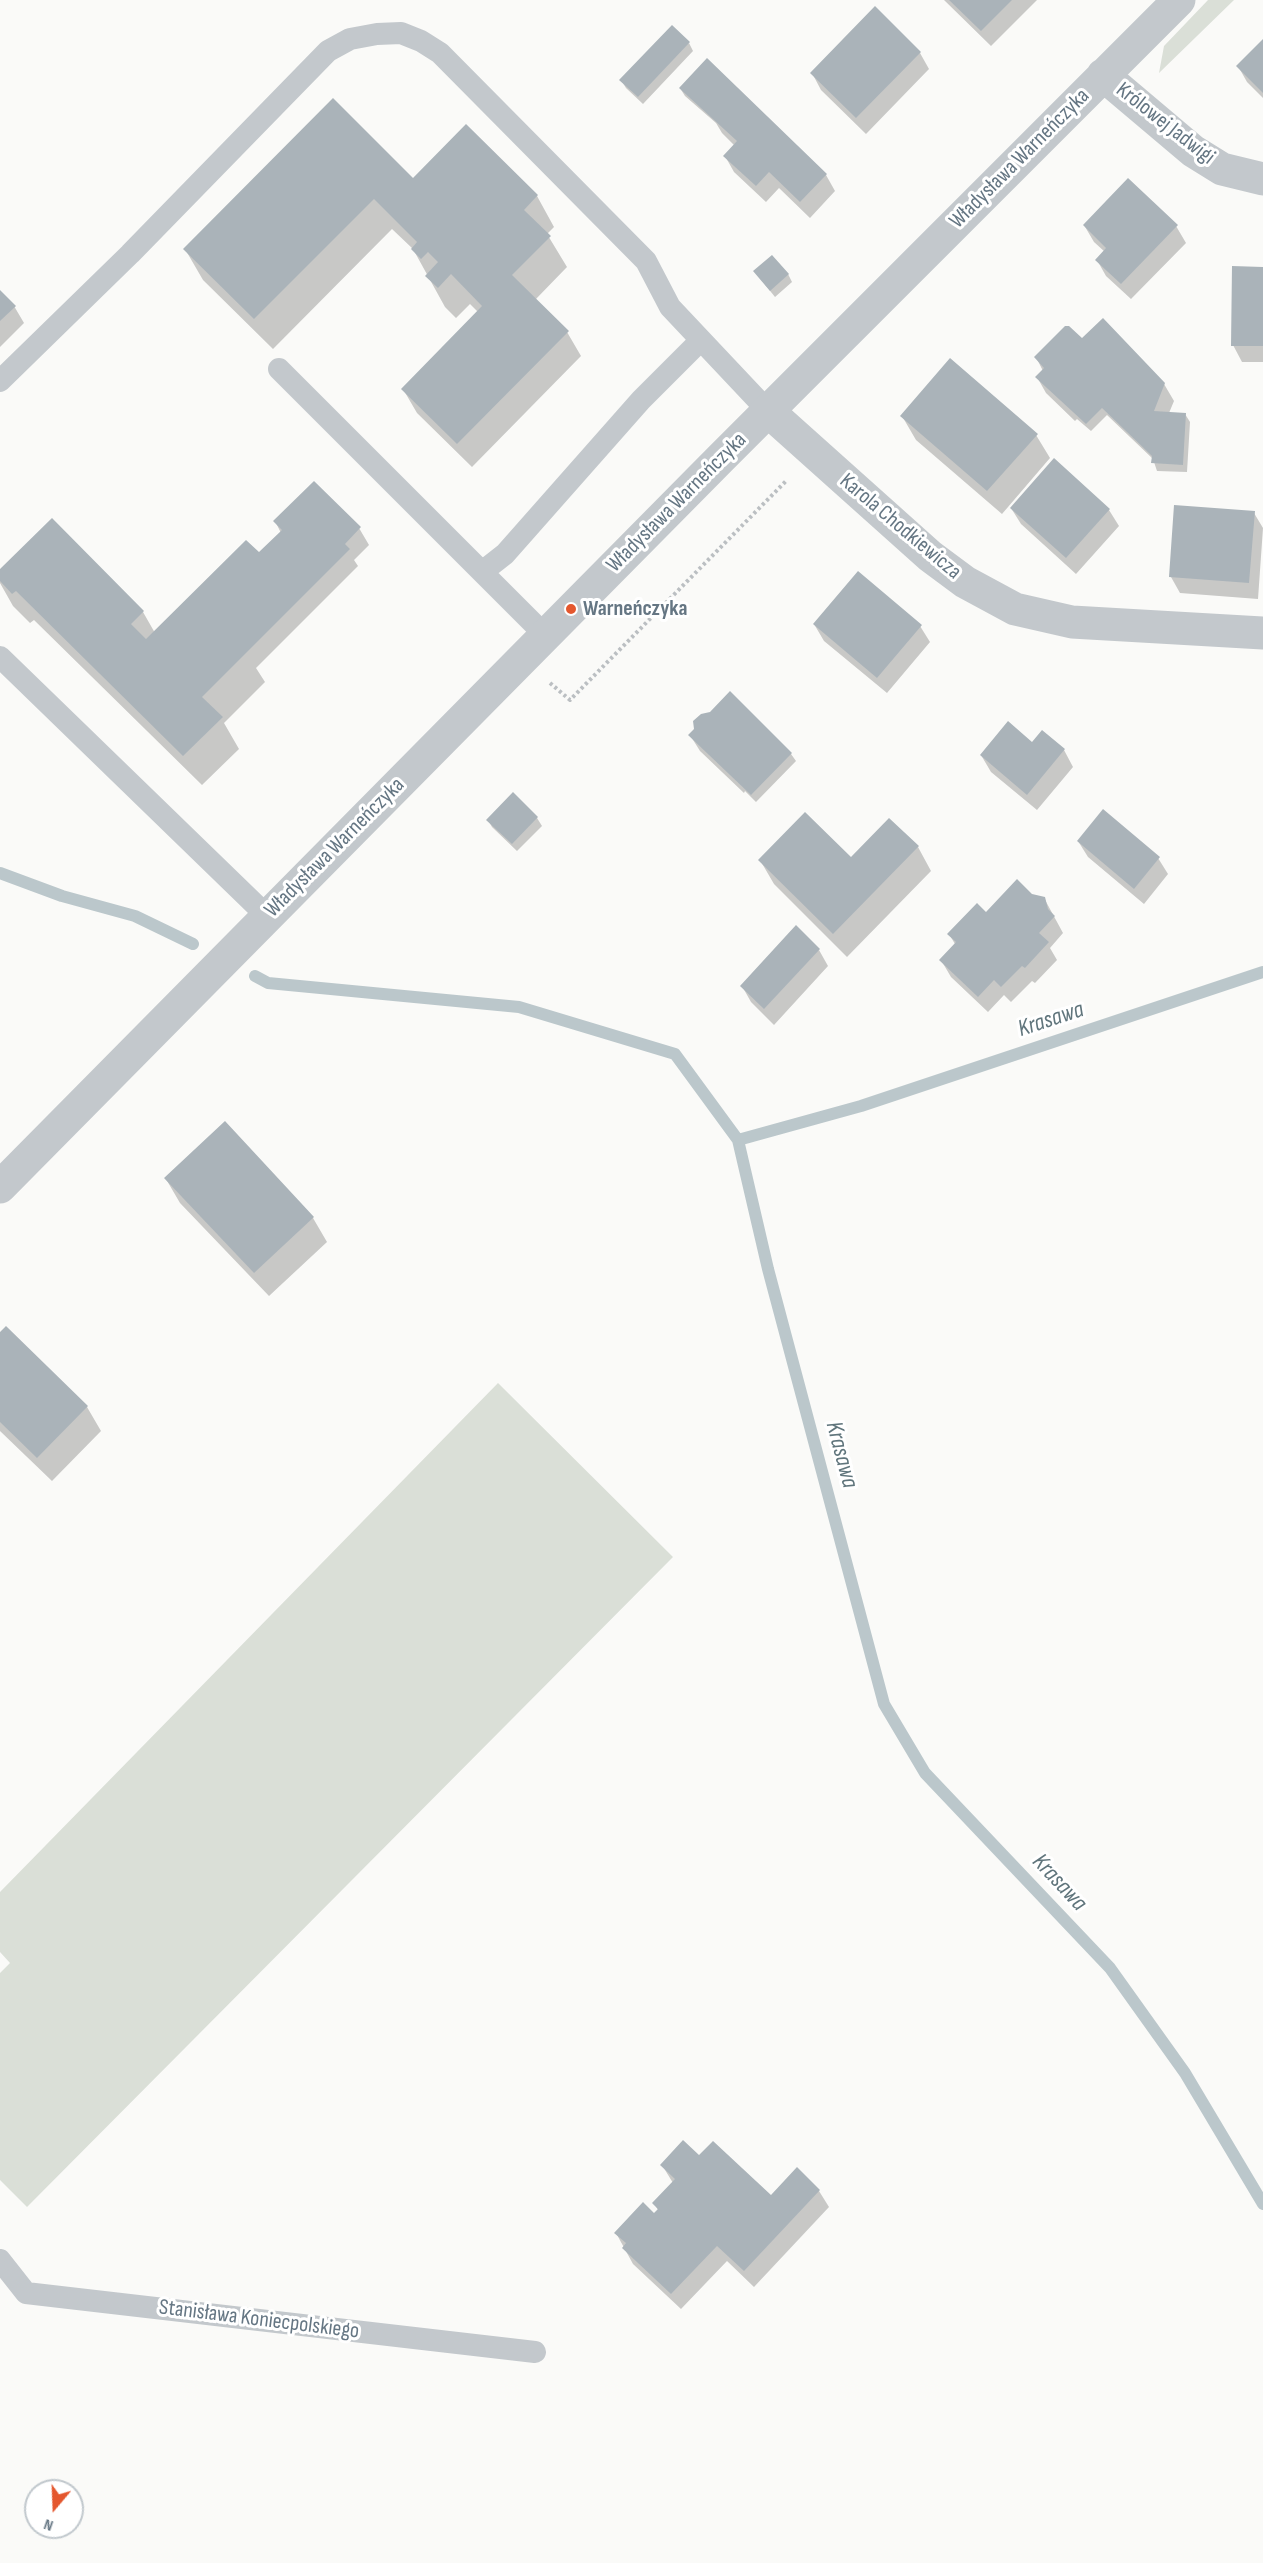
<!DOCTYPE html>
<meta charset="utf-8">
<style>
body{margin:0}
#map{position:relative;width:1263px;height:2563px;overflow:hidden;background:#fafaf8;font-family:"Sofia Sans Condensed",sans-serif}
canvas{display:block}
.north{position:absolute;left:24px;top:2479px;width:60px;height:60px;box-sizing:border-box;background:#fff;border:2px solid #c1c8cd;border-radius:50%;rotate:199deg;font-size:16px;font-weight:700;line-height:24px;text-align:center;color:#657683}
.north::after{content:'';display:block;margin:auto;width:21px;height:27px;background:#e4572e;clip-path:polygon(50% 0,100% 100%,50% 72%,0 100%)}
</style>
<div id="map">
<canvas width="1263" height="2563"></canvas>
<div class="north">N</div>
</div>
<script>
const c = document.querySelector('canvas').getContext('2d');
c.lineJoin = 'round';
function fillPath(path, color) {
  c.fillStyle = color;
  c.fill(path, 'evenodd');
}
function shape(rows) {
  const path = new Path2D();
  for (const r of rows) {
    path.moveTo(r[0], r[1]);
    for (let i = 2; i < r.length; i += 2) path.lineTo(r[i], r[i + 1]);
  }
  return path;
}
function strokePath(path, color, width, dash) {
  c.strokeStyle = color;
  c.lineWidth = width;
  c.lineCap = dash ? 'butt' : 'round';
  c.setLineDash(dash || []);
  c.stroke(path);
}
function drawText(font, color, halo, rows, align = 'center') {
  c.font = font + ' "Sofia Sans Condensed",sans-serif';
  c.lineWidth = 6;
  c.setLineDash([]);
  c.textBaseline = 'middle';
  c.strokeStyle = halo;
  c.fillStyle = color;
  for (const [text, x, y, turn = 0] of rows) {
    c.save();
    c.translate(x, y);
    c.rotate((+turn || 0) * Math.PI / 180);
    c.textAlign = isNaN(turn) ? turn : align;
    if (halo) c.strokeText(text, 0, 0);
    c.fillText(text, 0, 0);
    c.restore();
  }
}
fillPath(shape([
 [1208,0,1234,0,1159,73,1164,46],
 [498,1383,673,1557,27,2207,0,2180,0,1973,10,1963,0,1952,0,1892]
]), '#dadfd7');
fillPath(shape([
 [944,0,1037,0,991,46],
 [1263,42,1263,98,1247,82,1238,66],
 [689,43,693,51,643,104,626,88,621,80],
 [920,53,929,69,866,134,821,90,812,73],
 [680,88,737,89,826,175,835,191,810,218,779,188,766,202,734,172,725,156,735,146,722,133,716,123,685,96],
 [413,180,537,196,554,227,547,234,567,267,535,300,567,332,581,356,472,467,417,413,403,389,478,312,470,304,456,318,445,307,413,249,392,229,273,349,203,280,185,249],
 [1084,225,1176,226,1186,243,1131,299,1106,276,1097,260,1105,252,1094,242],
 [1263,268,1263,362,1242,362,1233,345],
 [755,272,788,274,792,282,775,297],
 [0,292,14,306,24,323,0,347],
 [1082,340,1164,384,1174,401,1169,413,1185,414,1190,422,1187,472,1157,471,1153,459,1107,415,1091,431,1077,419,1075,421,1046,393,1037,377,1043,371,1036,357],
 [902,416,1036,435,1050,458,1002,514,916,440],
 [1011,508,1109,510,1119,526,1076,574,1021,524],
 [1254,513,1263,528,1258,599,1180,593,1171,577],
 [275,521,359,528,369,545,354,560,358,566,256,668,265,682,224,723,239,749,202,785,34,620,30,623,13,606,0,583,0,571,143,612,155,633,259,554,281,533],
 [814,624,920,626,930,642,887,693,824,641],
 [695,729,791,754,796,761,756,802,745,791,744,793,700,751,690,735],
 [1033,744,1064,750,1073,767,1037,810,991,772,981,755],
 [513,794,537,818,542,826,517,851,492,827,488,820],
 [1078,841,1158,858,1168,874,1144,904,1088,857],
 [918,847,931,871,847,957,774,884,760,860,851,859],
 [1031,895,1044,898,1063,933,1050,948,1057,960,1035,983,1032,981,1011,1002,1004,995,988,1012,951,977,941,960,955,944,949,934,986,914],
 [819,950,828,966,774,1025,751,1002,742,986],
 [225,1123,313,1218,327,1242,269,1296,180,1203,166,1179],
 [0,1334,87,1407,101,1431,52,1481,0,1431],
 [699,2157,771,2197,797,2169,819,2191,829,2207,754,2287,727,2261,681,2309,633,2264,616,2233,654,2215,658,2210,654,2203,673,2183,662,2165]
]), '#0003');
strokePath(shape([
 [0,873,62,896,135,916,193,944],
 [1263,972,861,1106,738,1140,768,1269,884,1704,925,1773,1110,1968,1185,2073,1263,2204],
 [255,976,268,983,519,1007,675,1054,738,1140]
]), '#bbc7cb', 12);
fillPath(shape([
 [949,0,1012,0,981,31],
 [875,6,921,52,856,118,810,73],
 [672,25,690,42,638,97,619,80],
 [1263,39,1263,93,1236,66],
 [707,58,827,174,800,202,769,172,756,186,723,156,737,141,679,88],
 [333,98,413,178,466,124,538,195,524,210,551,236,512,275,569,331,457,444,401,389,482,306,451,274,438,288,425,276,438,262,428,252,421,259,411,249,417,242,374,199,254,319,183,249],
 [1128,178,1178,225,1121,284,1095,260,1106,248,1083,225],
 [772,255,789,274,770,291,753,271],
 [1232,266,1263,267,1263,346,1231,346],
 [0,290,16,306,0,321],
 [1103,318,1165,383,1154,411,1186,413,1183,465,1151,463,1152,456,1102,408,1086,424,1035,377,1044,368,1034,357,1065,326,1069,326,1082,338],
 [950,358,1038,434,987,491,900,416],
 [1054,458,1110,509,1066,558,1010,508],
 [314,481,361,527,345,544,350,549,202,697,223,717,183,756,16,591,12,594,0,581,0,569,52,518,144,611,131,624,146,639,246,540,259,552,282,530,273,521],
 [1174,505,1255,511,1249,583,1169,577],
 [858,571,922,625,877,678,813,624],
 [730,691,792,753,751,795,688,735,694,729,693,721,701,714,710,712],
 [1008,721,1032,742,1042,730,1065,749,1027,795,980,755],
 [513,792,538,817,512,844,486,820],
 [1103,809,1160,857,1134,889,1077,841],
 [805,812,851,857,889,818,919,846,833,934,758,860],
 [1017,879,1032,894,1045,897,1048,909,1055,916,1039,933,1049,942,1025,968,1022,966,1001,987,994,980,978,997,939,960,956,942,947,934,977,903,986,912],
 [796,925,820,949,764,1009,740,986],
 [225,1121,314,1217,254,1273,164,1178],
 [6,1326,88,1406,37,1458,0,1422,0,1332],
 [683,2140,699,2155,713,2141,771,2195,797,2167,820,2190,744,2271,717,2246,671,2294,622,2248,626,2243,614,2233,643,2202,654,2213,658,2209,652,2203,675,2179,660,2165]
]), '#aab3b9');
strokePath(shape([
 [550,683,570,700,787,480]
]), '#bbbfc2', 4, [3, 3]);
strokePath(shape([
 [279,369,545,635],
 [0,381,130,254,328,51,350,39,377,34,401,33,421,41,440,53,646,261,670,307,768,411],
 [482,572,505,554,641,400,700,341],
 [0,657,267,916],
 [0,2260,26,2293,535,2352]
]), '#c3c8cc', 22);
strokePath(shape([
 [1103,75,1193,151,1222,169,1263,179],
 [768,411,930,556,965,582,1015,609,1072,622,1263,633],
 [0,1187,721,458,1179,0]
]), '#c3c8cc', 33);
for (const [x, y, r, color] of [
 [571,609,6,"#e4572e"]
]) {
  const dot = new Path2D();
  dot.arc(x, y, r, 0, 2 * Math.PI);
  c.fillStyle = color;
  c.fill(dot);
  strokePath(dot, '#fff', 2);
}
drawText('22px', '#657683', '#fff', [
 ["Królowej Jadwigi",1165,124,38],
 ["Władysława Warneńczyka",1020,159,-45],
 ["Władysława Warneńczyka",677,503,-45],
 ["Karola Chodkiewicza",900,527,40],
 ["Władysława Warneńczyka",335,848,-45],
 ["Stanisława Koniecpolskiego",259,2320,7]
]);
drawText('bold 22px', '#657683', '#fff', [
 ["Warneńczyka",583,609]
], 'left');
drawText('italic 24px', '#60757c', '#fff', [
 ["Krasawa",1051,1020,-18],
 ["Krasawa",841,1455,75],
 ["Krasawa",1059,1883,47]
]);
</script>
